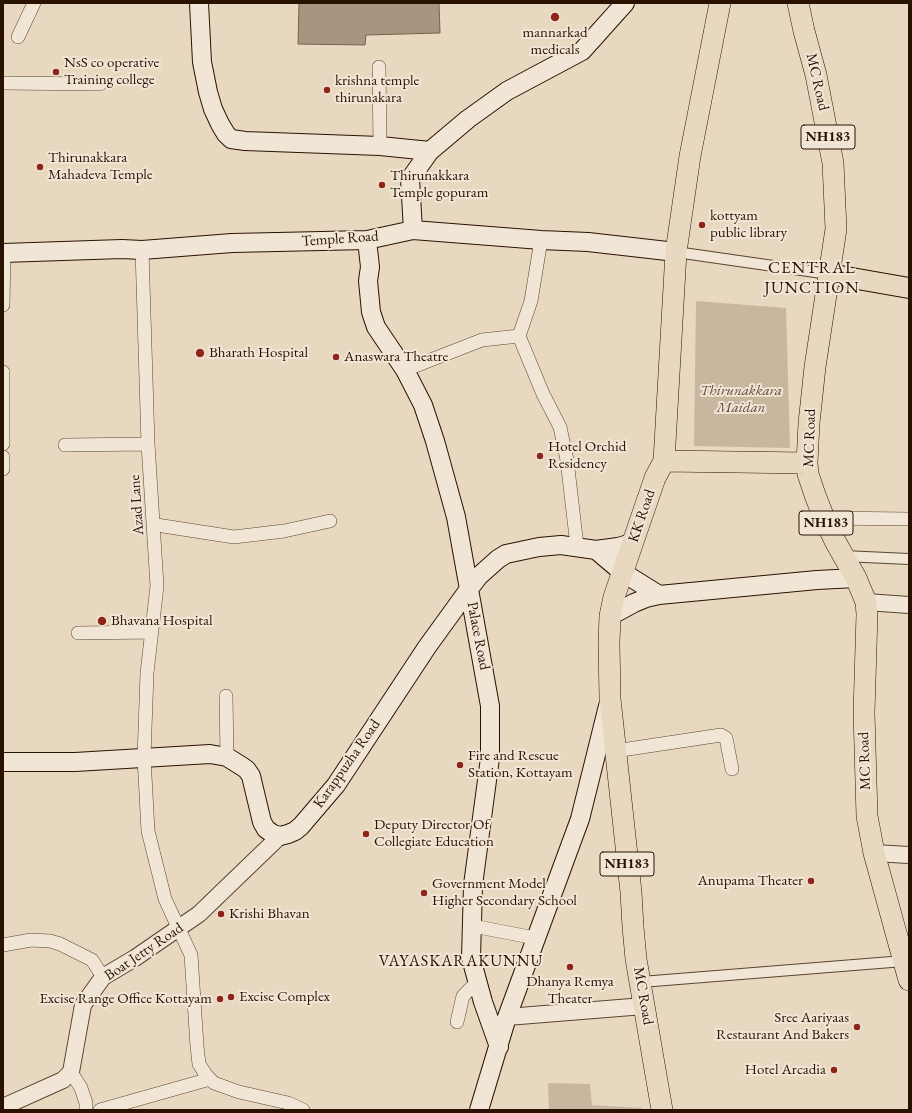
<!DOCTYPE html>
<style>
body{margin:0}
#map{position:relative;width:912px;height:1113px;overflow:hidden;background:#e9d8c0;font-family:"EB Garamond",serif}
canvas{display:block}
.frame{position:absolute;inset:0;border:4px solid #291200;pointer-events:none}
</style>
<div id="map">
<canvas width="912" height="1113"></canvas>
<div class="frame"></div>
</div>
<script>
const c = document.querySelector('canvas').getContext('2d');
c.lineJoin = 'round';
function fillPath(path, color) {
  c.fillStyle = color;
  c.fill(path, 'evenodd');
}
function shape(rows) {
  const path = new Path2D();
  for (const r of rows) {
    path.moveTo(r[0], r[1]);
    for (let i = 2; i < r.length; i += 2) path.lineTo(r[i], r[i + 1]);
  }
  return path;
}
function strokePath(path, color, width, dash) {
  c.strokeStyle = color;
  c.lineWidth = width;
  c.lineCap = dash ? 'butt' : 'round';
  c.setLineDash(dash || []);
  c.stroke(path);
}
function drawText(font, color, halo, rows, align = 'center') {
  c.font = font + ' "EB Garamond",serif';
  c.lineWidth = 4;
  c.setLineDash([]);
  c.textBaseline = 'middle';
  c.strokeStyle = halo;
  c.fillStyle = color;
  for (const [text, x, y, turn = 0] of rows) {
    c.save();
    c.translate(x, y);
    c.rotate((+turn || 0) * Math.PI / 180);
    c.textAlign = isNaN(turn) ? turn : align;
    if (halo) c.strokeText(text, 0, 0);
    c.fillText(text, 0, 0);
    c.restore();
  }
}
fillPath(shape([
 [696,301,786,308,790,448,694,446],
 [548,1083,590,1084,592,1105,642,1108,642,1110,549,1110]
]), '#c8b69f');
const water = shape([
 [299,3,439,3,440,33,366,35,365,45,298,44,299,3]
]);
fillPath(water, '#a8957f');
strokePath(water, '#75614c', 1);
const pedestrian = shape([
 [676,252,829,274],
 [843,556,909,559],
 [641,982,904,961]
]);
const minor = shape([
 [18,37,34,3],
 [379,67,380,146],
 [3,83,100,84],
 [142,250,148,444,157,586,147,673,144,757,148,831,165,899,191,955,197,1046,199,1064,206,1075,214,1083,239,1092,288,1103,303,1110],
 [3,305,4,253],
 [519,336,543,394,560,427,567,460,577,546],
 [405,370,482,340,519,336,531,301,541,240],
 [3,372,3,444],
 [65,445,148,444],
 [3,457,3,469],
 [824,518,909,519],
 [154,524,163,526,234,537,284,531,330,521],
 [78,633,152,632],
 [226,696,227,757],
 [615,751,721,735,726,738,732,769],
 [473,926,535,938],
 [3,945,31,940,50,941,60,944,92,960,103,977],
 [457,1022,463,996,477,982],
 [71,1072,81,1088,86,1103,86,1110],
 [100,1110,210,1079]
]);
const tertiary = shape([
 [866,602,909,605],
 [874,853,909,855],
 [507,1017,644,1006],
 [3,1107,63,1080,71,1072,83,1005,103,977,135,958,199,914,280,836]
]);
const secondary = shape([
 [199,3,202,62,208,92,213,109,220,124,226,134,231,139,245,141,380,146,430,151],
 [413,230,410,179,430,151,468,119,507,91,582,51,625,3],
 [367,240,370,267,368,281,371,312,376,327,405,370,423,405,435,441,456,517,490,706,490,758,473,885,471,958,483,1002,499,1047],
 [3,253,122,249,142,250,232,243,367,240,413,230,541,240,588,242,676,252],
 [596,550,622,572,659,595],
 [610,616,634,603,646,598,659,595,817,580,856,578],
 [3,762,75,762,210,754,227,757,243,767,247,770,251,776,262,822,266,829,273,834,280,836,288,834,295,831,301,826,336,785,427,647,469,589,479,576,498,559,506,554,539,547,561,545,596,550,618,547,632,543],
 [479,1110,507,1017,580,819,608,706]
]);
const primary = shape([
 [829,274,909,288]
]);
const trunk = shape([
 [798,3,804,31,816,75,833,163,836,229,815,367,809,423,807,463,808,474,815,495,824,518,835,541,856,578,866,602,867,614,864,713,867,816,874,853,909,980],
 [664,461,807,463],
 [662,1110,636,959,633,927,631,892,610,699,609,643,610,616,614,597,655,478,664,461,676,252,690,156,720,3]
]);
strokePath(pedestrian, '#594430', 12);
strokePath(minor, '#594430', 14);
strokePath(tertiary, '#594430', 18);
strokePath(secondary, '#291200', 20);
strokePath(primary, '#291200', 22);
strokePath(trunk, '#291200', 22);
strokePath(pedestrian, '#f1e6d6', 10);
strokePath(minor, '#f1e6d6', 13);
strokePath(tertiary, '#f1e6d6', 16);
strokePath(secondary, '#f1e6d6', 18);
strokePath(primary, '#e9d8c0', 20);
strokePath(trunk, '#e9d8c0', 21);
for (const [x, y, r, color] of [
 [555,17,5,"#8f2418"],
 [56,72,4,"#8f2418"],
 [327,90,4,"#8f2418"],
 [40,167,4,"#8f2418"],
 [382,185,4,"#8f2418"],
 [702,225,4,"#8f2418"],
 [200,353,5,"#8f2418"],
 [336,357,4,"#8f2418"],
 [540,456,4,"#8f2418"],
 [102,621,5,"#8f2418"],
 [460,765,4,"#8f2418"],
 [366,834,4,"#8f2418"],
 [811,881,4,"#8f2418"],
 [424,893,4,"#8f2418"],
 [221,914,4,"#8f2418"],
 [570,967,4,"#8f2418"],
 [231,997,4,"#8f2418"],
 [220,999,4,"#8f2418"],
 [857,1027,4,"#8f2418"],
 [834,1070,4,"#8f2418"]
]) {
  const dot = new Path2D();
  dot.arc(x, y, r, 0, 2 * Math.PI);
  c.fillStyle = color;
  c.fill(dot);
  strokePath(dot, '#f1e6d6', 1.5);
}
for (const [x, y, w] of [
 [828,137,54],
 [826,523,54],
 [627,864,54]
]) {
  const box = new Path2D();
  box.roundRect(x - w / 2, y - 12, w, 24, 3);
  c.fillStyle = '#f1e6d6';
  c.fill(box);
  strokePath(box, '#291200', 1);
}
drawText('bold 14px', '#291200', null, [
 ["NH183",828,137],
 ["NH183",826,523],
 ["NH183",627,864]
]);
drawText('15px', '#291200', '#f1e6d6', [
 ["mannarkad",555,33,"center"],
 ["medicals",555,50,"center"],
 ["NsS co operative",64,63],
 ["Training college",64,80],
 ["krishna temple",335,81],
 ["thirunakara",335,98],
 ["Thirunakkara",48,158],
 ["Mahadeva Temple",48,175],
 ["Thirunakkara",390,176],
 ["Temple gopuram",390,193],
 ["kottyam",710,216],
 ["public library",710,233],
 ["Bharath Hospital",209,353],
 ["Anaswara Theatre",344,357],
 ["Hotel Orchid",548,447],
 ["Residency",548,464],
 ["Bhavana Hospital",111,621],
 ["Fire and Rescue",468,756],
 ["Station, Kottayam",468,773],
 ["Deputy Director Of",374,825],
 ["Collegiate Education",374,842],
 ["Anupama Theater",803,881,"right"],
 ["Government Model",432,884],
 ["Higher Secondary School",432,901],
 ["Krishi Bhavan",229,914],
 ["Dhanya Remya",570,982,"center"],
 ["Theater",570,999,"center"],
 ["Excise Complex",239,997],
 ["Excise Range Office Kottayam",212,999,"right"],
 ["Sree Aariyaas",849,1018,"right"],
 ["Restaurant And Bakers",849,1035,"right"],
 ["Hotel Arcadia",826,1070,"right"]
], 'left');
drawText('15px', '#291200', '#f1e6d6', [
 ["MC Road",817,82,77],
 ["Temple Road",340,239,-4],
 ["MC Road",810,438,-88],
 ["Azad Lane",137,505,-94],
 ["KK Road",642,516,-71],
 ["Palace Road",478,636,79],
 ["MC Road",865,761,-92],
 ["Karappuzha Road",347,764,-55],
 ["Boat Jetty Road",144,952,-34],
 ["MC Road",643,996,80]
]);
drawText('italic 15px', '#614b38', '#f1e6d6', [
 ["Thirunakkara",741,391],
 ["Maidan",741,408]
]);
c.letterSpacing = '1px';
drawText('16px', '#291200', '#f1e6d6', [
 ["VAYASKARAKUNNU",461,962]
]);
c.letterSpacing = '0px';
c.letterSpacing = '1px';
drawText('17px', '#291200', '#f1e6d6', [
 ["CENTRAL",812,268],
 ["JUNCTION",812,288]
]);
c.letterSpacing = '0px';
</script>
